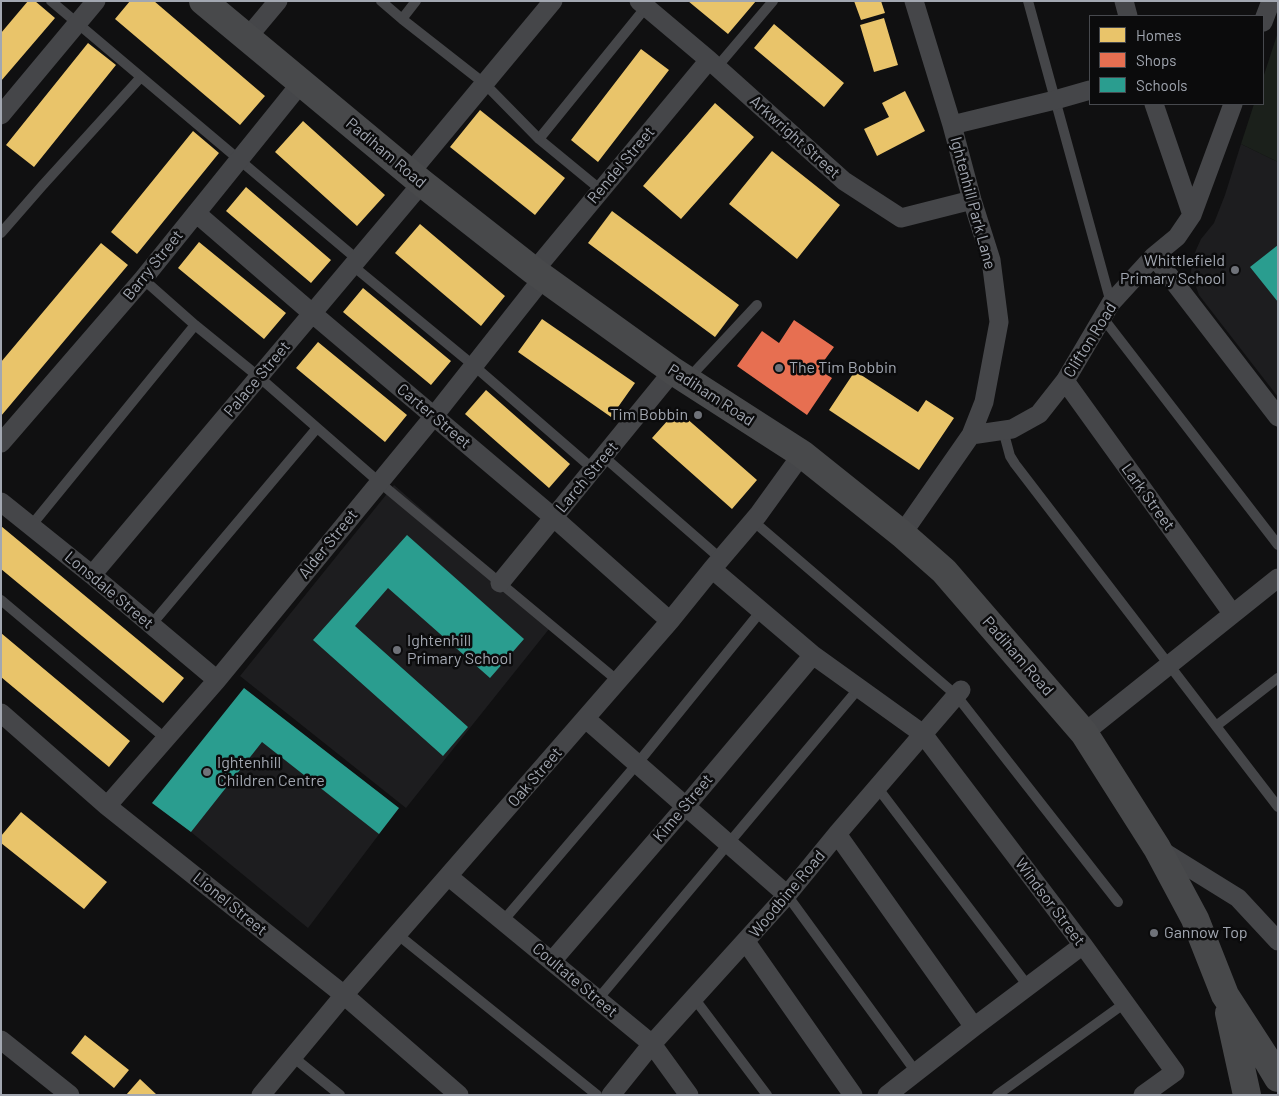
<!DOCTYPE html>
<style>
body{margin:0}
#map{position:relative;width:1279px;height:1096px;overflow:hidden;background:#101011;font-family:Barlow,sans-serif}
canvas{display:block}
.frame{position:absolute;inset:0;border:2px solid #a2a7b1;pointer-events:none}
.legend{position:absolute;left:1089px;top:15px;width:175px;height:90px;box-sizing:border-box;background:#0b0b0c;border:1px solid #47494e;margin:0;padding:6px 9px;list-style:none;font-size:15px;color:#a2a7b1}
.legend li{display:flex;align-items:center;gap:10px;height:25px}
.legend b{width:25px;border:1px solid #47494e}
</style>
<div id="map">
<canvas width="1279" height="1096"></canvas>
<div class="frame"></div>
<ul class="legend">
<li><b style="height:14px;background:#e9c46a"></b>Homes</li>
<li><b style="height:14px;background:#e76f51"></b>Shops</li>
<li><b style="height:14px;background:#2a9d8f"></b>Schools</li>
</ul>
</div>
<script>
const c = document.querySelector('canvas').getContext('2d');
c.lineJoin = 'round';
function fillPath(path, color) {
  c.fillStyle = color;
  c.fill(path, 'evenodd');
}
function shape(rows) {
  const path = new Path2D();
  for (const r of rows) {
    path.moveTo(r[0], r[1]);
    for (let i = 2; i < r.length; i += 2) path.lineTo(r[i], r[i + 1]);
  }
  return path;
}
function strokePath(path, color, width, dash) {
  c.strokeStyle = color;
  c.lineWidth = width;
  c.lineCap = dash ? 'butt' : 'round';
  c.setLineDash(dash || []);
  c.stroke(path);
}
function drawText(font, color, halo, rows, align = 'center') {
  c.font = font + ' Barlow,sans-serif';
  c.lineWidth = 5;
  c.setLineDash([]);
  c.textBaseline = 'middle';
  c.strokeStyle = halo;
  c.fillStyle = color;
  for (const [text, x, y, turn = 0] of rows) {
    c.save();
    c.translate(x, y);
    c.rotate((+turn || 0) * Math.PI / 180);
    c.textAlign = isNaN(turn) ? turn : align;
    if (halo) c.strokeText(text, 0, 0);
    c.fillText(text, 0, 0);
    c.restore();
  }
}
fillPath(shape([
 [1241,144,1278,162,1278,397,1199,295,1191,273,1192,261,1196,250,1201,239,1214,223,1225,195],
 [394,485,553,624,406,808,240,676],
 [244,688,399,808,308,928,191,832,152,803]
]), '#1d1d1f');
fillPath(shape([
 [1278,32,1278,162,1241,144,1254,104,1263,104,1263,78]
]), '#1b201b');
fillPath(shape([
 [28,1,35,1,55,18,1,81,1,33],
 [130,1,154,1,265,96,240,125,115,19],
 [688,1,756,1,728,34],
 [854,1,881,1,885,13,861,20],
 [884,18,898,65,874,72,860,25],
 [774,24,844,83,824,107,754,48],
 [88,43,116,65,34,167,6,145],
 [641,49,669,70,598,162,571,140],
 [905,91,925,131,877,156,864,129,889,117,882,103],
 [715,103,754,137,681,219,643,186],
 [480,110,565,178,535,215,450,147],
 [303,121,385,195,357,226,275,152],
 [193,131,219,153,137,254,111,232],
 [772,151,840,205,797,259,729,204],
 [246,187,331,260,311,283,226,211],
 [612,211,739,305,715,337,588,243],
 [420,224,505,296,481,326,395,253],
 [199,242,286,313,264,339,178,268],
 [101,243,128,265,1,416,1,362],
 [363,288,451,361,431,385,343,312],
 [542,319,635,383,611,417,518,352],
 [318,342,407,415,385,442,296,368],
 [855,371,918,412,926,400,954,418,919,470,829,410],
 [486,390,570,464,549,488,465,414],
 [677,410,757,480,732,509,652,438],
 [1,526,184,678,163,703,1,569],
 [1,633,130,741,109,767,1,677],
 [21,812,107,882,84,909,1,843,1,836],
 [85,1035,129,1070,114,1088,71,1053],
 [140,1079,157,1095,126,1095]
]), '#e9c46a');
fillPath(shape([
 [794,320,834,347,818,369,832,378,807,415,737,366,762,331,779,343]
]), '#e76f51');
fillPath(shape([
 [1278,245,1278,302,1250,267],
 [407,535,524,639,490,678,388,588,355,626,468,727,443,756,313,640],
 [244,688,399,808,379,834,262,742,191,832,152,803]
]), '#2a9d8f');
strokePath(shape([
 [51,1,358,260],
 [381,1,402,19,485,84,539,139,601,190],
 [1028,1,1111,303],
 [402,19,416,1],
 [717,67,773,1],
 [539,139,646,7],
 [1,233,42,186,141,77],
 [353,266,473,365,593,469],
 [143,279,195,325,259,377,379,482,618,681],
 [1103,318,1278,545],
 [688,379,757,305],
 [1003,430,1010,456,1015,464,1278,807],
 [604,457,721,559],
 [753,521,956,695,1118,902],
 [31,526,195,325],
 [1,600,166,739],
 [151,625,317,428],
 [1216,726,1278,678],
 [877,787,1028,986],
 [787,895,916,1072],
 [503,921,637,764,761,611],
 [397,934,597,1095],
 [694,998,767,1095],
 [598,999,859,688],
 [293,1057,340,1095],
 [997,1095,1125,1003]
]), '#454649', 10);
strokePath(shape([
 [639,1,709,60,844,181,901,218,972,200],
 [1124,1,1128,16],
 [1263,22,1271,1],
 [247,38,278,1],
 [1154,104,1192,215],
 [1,115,96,1],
 [952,125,1055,100,1090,90],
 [410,173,553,1],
 [196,213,313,314,553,517,670,621],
 [1154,256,1278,417],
 [534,271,709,60],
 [1065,381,1232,613],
 [971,435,1012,429,1039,414,1065,381,1111,303,1154,256,1177,237,1192,215,1233,104],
 [1,443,143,279,301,83],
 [1,502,92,575,217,680],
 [902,534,971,435,984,402,999,322,991,260,972,200,952,125,914,1],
 [712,569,813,655,923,734,1083,945,1175,1072,1143,1095],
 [92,575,422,183],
 [500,583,673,371],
 [1,713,107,806,344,995,459,1095],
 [586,719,787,895],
 [1084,733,1278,578],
 [107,806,217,680,434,416,543,278],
 [837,834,974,1027],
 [1159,849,1238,898,1278,941],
 [448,876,652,1044,689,1095],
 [746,942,853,1095],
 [552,961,686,806,813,655],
 [1,1040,70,1095],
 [261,1095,344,995,448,876,670,621,712,569,758,515,802,454],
 [611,1095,652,1044,787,895,837,834,961,690],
 [887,1095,974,1027,1083,945]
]), '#454649', 19);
strokePath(shape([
 [203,1,422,183,534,271,673,371,802,454,902,534,944,571,1084,733,1157,848,1195,919,1225,995,1269,1063,1278,1078],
 [1229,1013,1247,1095]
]), '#48494b', 28);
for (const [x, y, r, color] of [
 [1235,270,5,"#6f7279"],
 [779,368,5,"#6f7279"],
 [698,415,5,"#6f7279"],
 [397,650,5,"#6f7279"],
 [207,772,5,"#6f7279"],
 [1154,933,5,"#6f7279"]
]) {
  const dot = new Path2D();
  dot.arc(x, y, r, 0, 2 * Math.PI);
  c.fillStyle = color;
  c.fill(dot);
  strokePath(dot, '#0b0b0c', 2);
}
drawText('16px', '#a2a7b1', '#0b0b0c', [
 ["Arkwright Street",795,137,42],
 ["Padiham Road",386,153,40],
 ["Rendel Street",621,165,-50],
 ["Ightenhill Park Lane",973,203,75],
 ["Barry Street",153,265,-51],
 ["Clifton Road",1090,340,-58],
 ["Palace Street",257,379,-50],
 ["Padiham Road",711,395,33],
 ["Carter Street",434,416,40],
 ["Larch Street",587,477,-50],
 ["Lark Street",1148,497,54],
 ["Alder Street",328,544,-51],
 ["Lonsdale Street",109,590,40],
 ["Padiham Road",1018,656,49],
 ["Oak Street",535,777,-49],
 ["Kime Street",683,808,-50],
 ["Woodbine Road",787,894,-50],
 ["Windsor Street",1050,902,53],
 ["Lionel Street",230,904,39],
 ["Coultate Street",575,980,40]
]);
drawText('16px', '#a2a7b1', '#0b0b0c', [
 ["Whittlefield",1225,261,"right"],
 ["Primary School",1225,279,"right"],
 ["The Tim Bobbin",789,368],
 ["Tim Bobbin",688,415,"right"],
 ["Ightenhill",407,641],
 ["Primary School",407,659],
 ["Ightenhill",217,763],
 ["Children Centre",217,781],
 ["Gannow Top",1164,933]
], 'left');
</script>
